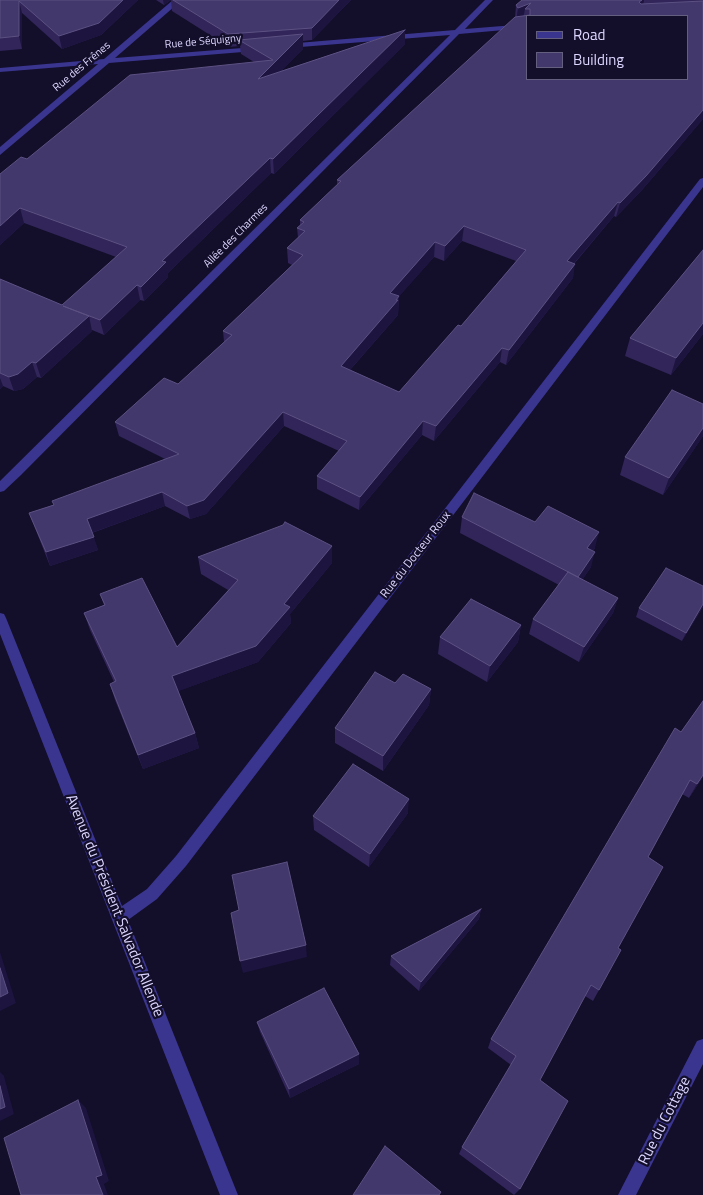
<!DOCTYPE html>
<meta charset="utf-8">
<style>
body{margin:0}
#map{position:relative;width:703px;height:1195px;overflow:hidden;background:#130e2a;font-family:"Titillium Web",sans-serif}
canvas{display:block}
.legend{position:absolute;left:526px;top:15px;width:162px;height:65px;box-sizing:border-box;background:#130e2a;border:1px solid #645e7f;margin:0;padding:6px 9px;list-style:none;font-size:15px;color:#ddd7ff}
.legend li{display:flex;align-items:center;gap:10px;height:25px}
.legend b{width:25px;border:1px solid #645e7f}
</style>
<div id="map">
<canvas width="703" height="1195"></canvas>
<ul class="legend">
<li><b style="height:6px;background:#3a358e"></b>Road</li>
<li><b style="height:14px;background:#43386b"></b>Building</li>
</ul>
</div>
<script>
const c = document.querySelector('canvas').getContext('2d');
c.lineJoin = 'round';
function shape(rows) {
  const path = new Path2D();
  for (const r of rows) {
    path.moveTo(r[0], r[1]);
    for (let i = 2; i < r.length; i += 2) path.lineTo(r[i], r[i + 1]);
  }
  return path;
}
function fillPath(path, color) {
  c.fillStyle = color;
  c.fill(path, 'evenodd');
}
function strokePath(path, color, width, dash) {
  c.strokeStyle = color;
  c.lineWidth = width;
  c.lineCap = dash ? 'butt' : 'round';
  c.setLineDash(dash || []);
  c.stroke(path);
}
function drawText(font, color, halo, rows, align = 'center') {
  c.font = font + ' "Titillium Web",sans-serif';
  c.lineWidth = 4.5;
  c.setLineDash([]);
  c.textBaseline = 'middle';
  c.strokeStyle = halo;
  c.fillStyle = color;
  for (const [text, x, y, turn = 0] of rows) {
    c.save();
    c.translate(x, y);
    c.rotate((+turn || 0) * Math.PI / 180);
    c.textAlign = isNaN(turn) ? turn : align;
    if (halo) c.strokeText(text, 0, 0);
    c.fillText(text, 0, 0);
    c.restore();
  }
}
fillPath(shape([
 [173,0,182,0,115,58,255,47,259,49,255,51,109,63,0,155,0,147,98,64,0,72,0,68,104,59,173,0],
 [485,0,493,0,465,29,527,24,527,28,459,34,21,475,4,491,0,492,0,481,450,35,288,48,285,48,285,44,455,30,485,0],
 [703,178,703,187,186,866,157,899,128,920,238,1195,220,1195,0,634,0,613,4,614,6,618,122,906,147,889,176,856,700,179,703,178],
 [703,1039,703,1064,636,1195,618,1195,697,1041,703,1039]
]), '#3a358e');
fillPath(shape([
 [0,0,138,0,101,35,62,49,22,13,22,49,0,51],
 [156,0,171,0,164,5],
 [171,0,351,0,312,40,303,41,303,49,281,71,405,30,405,44,274,174,271,173,168,273,168,277,144,301,140,300,104,335,92,330,92,331,41,378,37,377,23,389,14,391,3,386,0,389,0,279,62,305,116,257,24,223,0,245,0,174,27,159,254,62,241,54,240,46,229,47,172,11],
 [522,0,703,0,703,119,642,190,616,217,614,216,574,264,573,278,506,365,500,362,434,441,422,435,359,510,317,489,317,476,339,451,284,426,206,514,190,519,165,506,92,533,98,550,50,566,29,513,53,505,165,459,119,436,115,422,178,384,224,342,223,331,292,265,288,263,287,248,298,238,297,228,300,226,300,220,337,185,337,180,515,18,516,5],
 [462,241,516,261,461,326,399,392,350,370,398,315,399,296,434,257,444,261],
 [703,250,703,334,671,375,625,356,630,338],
 [703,404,703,436,663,495,620,475,625,457],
 [462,517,535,522,595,548,593,551,591,567,582,580,618,598,613,613,579,662,529,634,533,619,559,585,460,533],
 [198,557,332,563,290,614,291,623,258,662,178,691,195,733,199,748,143,769,115,700,110,684,114,682,90,630,84,613,104,605,100,594,177,647,228,590,201,574],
 [703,586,703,607,682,641,636,617,639,608],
 [521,625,518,642,487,682,438,654,440,637],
 [395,683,431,689,429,705,383,771,335,743,335,728],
 [703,701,703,777,689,798,682,794,648,857,618,948,599,990,593,1001,585,996,540,1080,520,1189,514,1195,459,1154,462,1147,511,1065,488,1048,491,1039,681,732],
 [408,813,369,867,314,830,313,816],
 [481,909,479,919,419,991,390,965,391,956],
 [257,1022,359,1064,290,1098,260,1032]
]), '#312559');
fillPath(shape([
 [123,0,138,0,101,35,62,49,59,36],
 [163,0,171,0,164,5],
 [339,0,351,0,312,40,312,28],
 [642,0,644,0,642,12,639,2],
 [19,1,22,13,22,49,19,36],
 [531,3,525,9,523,19,516,22,518,8],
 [405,30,405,44,274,174,273,159],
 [303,34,303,49,259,94,258,79],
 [703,110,703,119,642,190,616,217,620,203],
 [270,158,271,173,168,273,168,277,144,301,141,287,162,261],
 [618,202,614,216,564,275,567,261],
 [20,208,24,223,0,245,0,226],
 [464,226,462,241,444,261,445,246],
 [435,242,434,257,397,299,399,296,398,315,341,380,341,366,390,293],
 [575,264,573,278,506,365,509,350],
 [137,285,140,300,104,335,100,320],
 [89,316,92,331,41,378,36,363],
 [703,323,703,334,671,375,676,358],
 [502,348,500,362,434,441,436,426],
 [32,362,37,377,23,389,14,391,9,377],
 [0,378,3,386,0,389],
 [283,412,284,426,206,514,190,519,187,506],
 [423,421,422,435,359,510,360,497],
 [703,428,703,436,663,495,669,478],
 [162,492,165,506,91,533,87,519],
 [599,532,595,548,583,564,587,548],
 [94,537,98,550,50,566,46,552],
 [332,546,332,563,290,614,291,623,258,662,176,692,172,676,284,604],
 [595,552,591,567,574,592,578,577],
 [618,598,613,613,579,662,584,647],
 [703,604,703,607,682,641,686,633],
 [521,625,518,642,487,682,490,666],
 [431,689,429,705,383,771,383,756],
 [195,733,199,748,143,769,138,755],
 [703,775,703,777,689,798,697,784],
 [409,799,408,813,369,867,370,854],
 [481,909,479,919,419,991,421,982],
 [306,945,307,957,243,973,240,961],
 [0,952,16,1003,0,1011],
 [359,1054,359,1064,290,1098,289,1089],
 [0,1072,4,1076,14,1114,0,1121],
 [78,1100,86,1108,109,1181,104,1184,108,1195,103,1195,96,1177]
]), '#1d143f');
const building = shape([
 [0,0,123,0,99,23,59,36,19,1,19,36,0,38,0,0],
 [173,0,339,0,312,28,228,34,173,0],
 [522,0,642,0,639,2,641,4,703,1,703,110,646,176,620,203,618,202,567,261,575,264,509,350,502,348,436,426,423,421,360,497,317,476,347,441,283,412,204,500,187,506,162,492,87,519,94,537,46,552,29,513,54,505,52,501,179,454,115,422,164,378,178,384,232,335,223,331,303,255,287,248,305,231,297,228,304,222,300,220,341,181,337,180,515,17,530,15,530,9,525,9,531,3,518,8,516,5,522,0],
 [527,16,687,16,687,79,527,79,527,16],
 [464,226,526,250,461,326,458,325,399,392,341,366,398,300,396,300,399,296,390,293,435,242,445,246,464,226],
 [405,30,273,159,270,158,162,261,166,262,141,287,137,285,100,320,63,306,89,316,36,363,32,362,18,374,9,377,0,373,0,279,62,305,127,247,20,208,0,226,0,174,21,157,27,159,130,75,273,60,239,40,303,34,258,79,405,30],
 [703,250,703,323,676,358,630,338,703,250],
 [672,390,703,404,703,428,669,478,625,457,672,390],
 [474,493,535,522,548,506,599,532,587,548,595,552,578,577,462,517,474,493],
 [285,522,332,546,284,604,290,607,256,646,172,676,195,733,138,755,110,684,116,681,84,613,105,605,100,594,142,578,177,647,238,580,198,557,283,525,285,522],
 [666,568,703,586,703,604,686,633,639,608,666,568],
 [568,572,618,598,584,647,533,619,568,572],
 [471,599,521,625,490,666,440,637,471,599],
 [375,672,395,683,403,674,431,689,383,756,335,728,375,672],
 [703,701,703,775,697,784,690,780,648,857,663,867,618,948,621,950,599,990,591,985,540,1080,568,1101,520,1189,462,1147,516,1056,491,1039,675,728,681,732,703,701],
 [353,764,409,799,370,854,313,816,353,764],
 [287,862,306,945,240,961,231,913,239,910,232,875,287,862],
 [481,909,421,982,391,956,481,909],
 [0,968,8,993,0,997,0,968],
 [324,988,359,1054,289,1089,257,1022,324,988],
 [0,1086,5,1107,0,1109,0,1086],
 [78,1100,102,1175,96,1177,103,1195,21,1195,4,1138,78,1100],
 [385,1146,441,1192,439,1195,353,1195,385,1146]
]);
fillPath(building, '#43386b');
strokePath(building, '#5c5182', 1);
drawText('11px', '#ddd7ff', '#130e2a', [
 ["Rue de Séquigny",203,42,-5],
 ["Rue des Frênes",82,67,-40],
 ["Allée des Charmes",236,236,-45]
]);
drawText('12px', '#ddd7ff', '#130e2a', [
 ["Rue du Docteur Roux",416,555,-52]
]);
drawText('15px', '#ddd7ff', '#130e2a', [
 ["Avenue du Président Salvador Allende",114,906,68],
 ["Rue du Cottage",665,1121,-63]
]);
</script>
